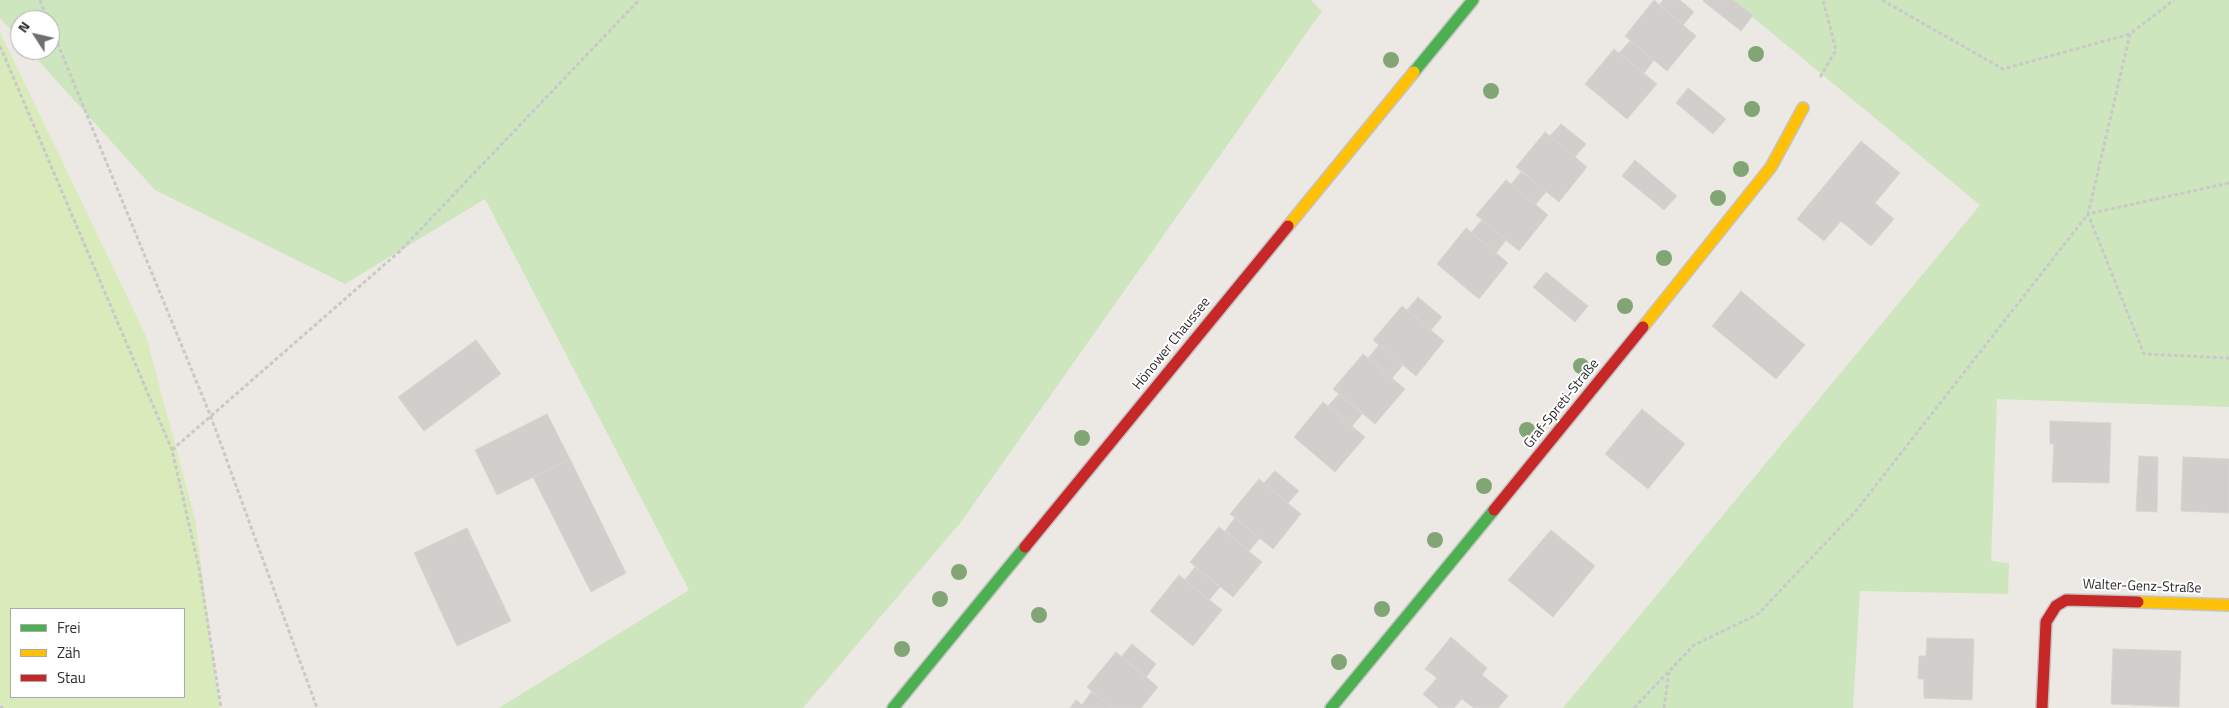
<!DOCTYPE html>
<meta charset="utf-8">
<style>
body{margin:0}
#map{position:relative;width:2229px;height:708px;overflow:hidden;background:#ece8e4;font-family:"Titillium Web",sans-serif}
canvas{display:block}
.legend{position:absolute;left:10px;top:608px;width:175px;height:90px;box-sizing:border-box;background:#fff;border:1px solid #ababab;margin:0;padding:6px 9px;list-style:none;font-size:15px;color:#2e2e2e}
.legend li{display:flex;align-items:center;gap:10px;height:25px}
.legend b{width:25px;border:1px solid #ababab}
.north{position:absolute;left:10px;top:10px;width:50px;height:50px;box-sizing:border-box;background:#fff;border:1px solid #ababab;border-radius:50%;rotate:305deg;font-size:14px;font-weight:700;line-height:20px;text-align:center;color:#2e2e2e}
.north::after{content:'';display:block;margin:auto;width:18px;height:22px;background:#706f6e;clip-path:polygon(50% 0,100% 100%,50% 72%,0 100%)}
</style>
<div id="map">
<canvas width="2229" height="708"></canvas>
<ul class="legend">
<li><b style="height:6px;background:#4caf50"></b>Frei</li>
<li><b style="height:6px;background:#ffc107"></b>Zäh</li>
<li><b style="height:6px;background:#c62828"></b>Stau</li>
</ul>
<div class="north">N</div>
</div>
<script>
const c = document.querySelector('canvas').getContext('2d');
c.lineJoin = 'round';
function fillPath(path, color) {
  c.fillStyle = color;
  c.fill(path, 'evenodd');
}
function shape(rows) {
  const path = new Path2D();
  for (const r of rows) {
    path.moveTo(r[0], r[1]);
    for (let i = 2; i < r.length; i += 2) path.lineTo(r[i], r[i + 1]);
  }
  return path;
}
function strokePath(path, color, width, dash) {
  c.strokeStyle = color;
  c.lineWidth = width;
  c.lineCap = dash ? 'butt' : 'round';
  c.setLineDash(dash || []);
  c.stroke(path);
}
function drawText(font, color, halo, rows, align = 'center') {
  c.font = font + ' "Titillium Web",sans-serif';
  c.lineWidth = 4;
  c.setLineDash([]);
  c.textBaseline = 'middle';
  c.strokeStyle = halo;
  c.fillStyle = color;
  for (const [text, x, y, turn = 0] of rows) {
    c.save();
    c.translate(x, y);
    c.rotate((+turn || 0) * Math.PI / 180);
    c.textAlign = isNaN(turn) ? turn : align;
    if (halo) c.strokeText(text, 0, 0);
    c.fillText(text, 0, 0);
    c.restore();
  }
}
fillPath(shape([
 [0,0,1311,0,1322,11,961,522,803,708,499,708,689,590,485,199,345,284,155,190,29,50,50,50,50,20,20,20,20,40,0,18],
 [1732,0,2229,0,2229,407,1997,399,1991,561,2009,563,2008,594,1860,591,1853,708,1563,708,1980,205]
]), '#cee6be');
fillPath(shape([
 [0,32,146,336,195,519,220,708,0,708],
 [11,609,184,609,184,697,11,697]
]), '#d9eabb');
const building = shape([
 [1654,0,1696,36,1667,71,1625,36,1654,0],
 [1663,0,1680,0,1694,12,1683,25,1659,5,1663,0],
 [1704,0,1733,0,1753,15,1741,31,1703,1,1704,0],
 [1630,41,1654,60,1644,73,1619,53,1630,41],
 [1614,49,1657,84,1627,119,1585,84,1614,49],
 [1688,88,1726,119,1713,134,1676,103,1688,88],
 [1561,124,1586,144,1575,157,1550,136,1561,124],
 [1545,132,1587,167,1559,202,1516,167,1545,132],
 [1861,141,1900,173,1875,203,1894,219,1871,246,1841,221,1824,241,1797,219,1861,141],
 [1635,160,1677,196,1664,210,1622,176,1635,160],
 [1522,171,1546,192,1535,205,1511,184,1522,171],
 [1506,180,1548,215,1519,251,1476,215,1506,180],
 [1482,220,1506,240,1496,253,1471,233,1482,220],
 [1466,228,1508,263,1479,299,1437,264,1466,228],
 [1546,272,1588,306,1575,322,1533,287,1546,272],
 [1741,291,1805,345,1776,379,1712,326,1741,291],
 [1418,297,1442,317,1431,330,1407,310,1418,297],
 [1402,306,1444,341,1416,376,1373,340,1402,306],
 [476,340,501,374,424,431,398,397,476,340],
 [1379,345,1403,365,1392,378,1368,358,1379,345],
 [1363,354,1405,389,1375,424,1333,389,1363,354],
 [1339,394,1363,413,1352,426,1328,406,1339,394],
 [1323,402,1365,437,1335,472,1294,437,1323,402],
 [1642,409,1685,444,1648,489,1605,454,1642,409],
 [547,414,570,459,497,495,475,450,547,414],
 [2050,421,2111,423,2109,483,2052,482,2054,444,2050,444,2050,421],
 [2139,456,2158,457,2157,512,2136,511,2139,456],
 [2183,457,2229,459,2229,513,2181,511,2183,457],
 [570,459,626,573,591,592,533,477,570,459],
 [1275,471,1299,491,1288,503,1264,483,1275,471],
 [1259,479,1301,514,1273,549,1230,514,1259,479],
 [1235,518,1260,538,1249,551,1225,531,1235,518],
 [1219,527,1262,562,1233,597,1190,562,1219,527],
 [467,528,511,621,457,646,414,553,467,528],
 [1551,530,1595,566,1553,617,1508,580,1551,530],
 [1195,567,1220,587,1209,600,1185,580,1195,567],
 [1179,575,1222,610,1193,646,1150,611,1179,575],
 [1451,637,1487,668,1482,675,1508,696,1498,708,1474,708,1462,699,1454,708,1439,708,1423,694,1437,678,1425,669,1451,637],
 [1927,638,1974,639,1972,700,1924,698,1924,679,1918,679,1919,656,1926,656,1927,638],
 [1132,644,1156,664,1146,677,1121,657,1132,644],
 [2113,649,2181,651,2179,707,2111,704,2113,649],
 [1116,652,1158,687,1141,708,1112,708,1087,687,1116,652],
 [1092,691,1112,708,1085,708,1082,705,1092,691],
 [1076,700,1082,705,1085,708,1070,708,1076,700]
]);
fillPath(building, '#d1cecb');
strokePath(building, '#d7d4d0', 1);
const fast = shape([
 [1414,72,1473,0],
 [893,708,1025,547],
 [1331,708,1494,510]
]);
const slow = shape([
 [1288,226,1414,72],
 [1643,327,1771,167,1803,108],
 [2138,602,2229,605]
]);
const jam = shape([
 [1494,510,1643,327],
 [1025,547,1288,226],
 [2042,708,2046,622,2056,606,2066,600,2138,602]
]);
strokePath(fast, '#c5c4c5', 14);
strokePath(slow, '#c5c4c5', 14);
strokePath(jam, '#c5c4c5', 14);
strokePath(shape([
 [40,0,48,20],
 [1882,0,2003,69,2130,34],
 [50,25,211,417,317,708],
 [0,46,172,450,199,568,221,708],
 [1820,77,1836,50,1823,0],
 [2229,183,2088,214,2144,354,2229,358],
 [172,450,400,251,639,0],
 [0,707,3,708],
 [1634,708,1694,645,1758,614,1855,512,2088,214,2130,34,2174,0],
 [1664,708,1669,672]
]), '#c9c9c8', 3, [4, 2.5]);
strokePath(fast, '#4caf50', 11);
strokePath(slow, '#ffc107', 11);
strokePath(jam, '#c62828', 11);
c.fillStyle = '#82a575';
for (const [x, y] of [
 [1756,54],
 [1391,60],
 [1491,91],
 [1752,109],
 [1741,169],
 [1718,198],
 [1664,258],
 [1625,306],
 [1581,366],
 [1527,430],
 [1082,438],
 [1484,486],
 [1435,540],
 [959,572],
 [940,599],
 [1382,609],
 [1039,615],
 [902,649],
 [1339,662]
]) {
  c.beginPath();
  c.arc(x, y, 8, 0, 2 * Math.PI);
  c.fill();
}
drawText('14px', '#2e2e2e', '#fff', [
 ["Hönower Chaussee",1172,344,-51],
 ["Graf-Spreti-Straße",1562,404,-51],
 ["Walter-Genz-Straße",2142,587,2]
]);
</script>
